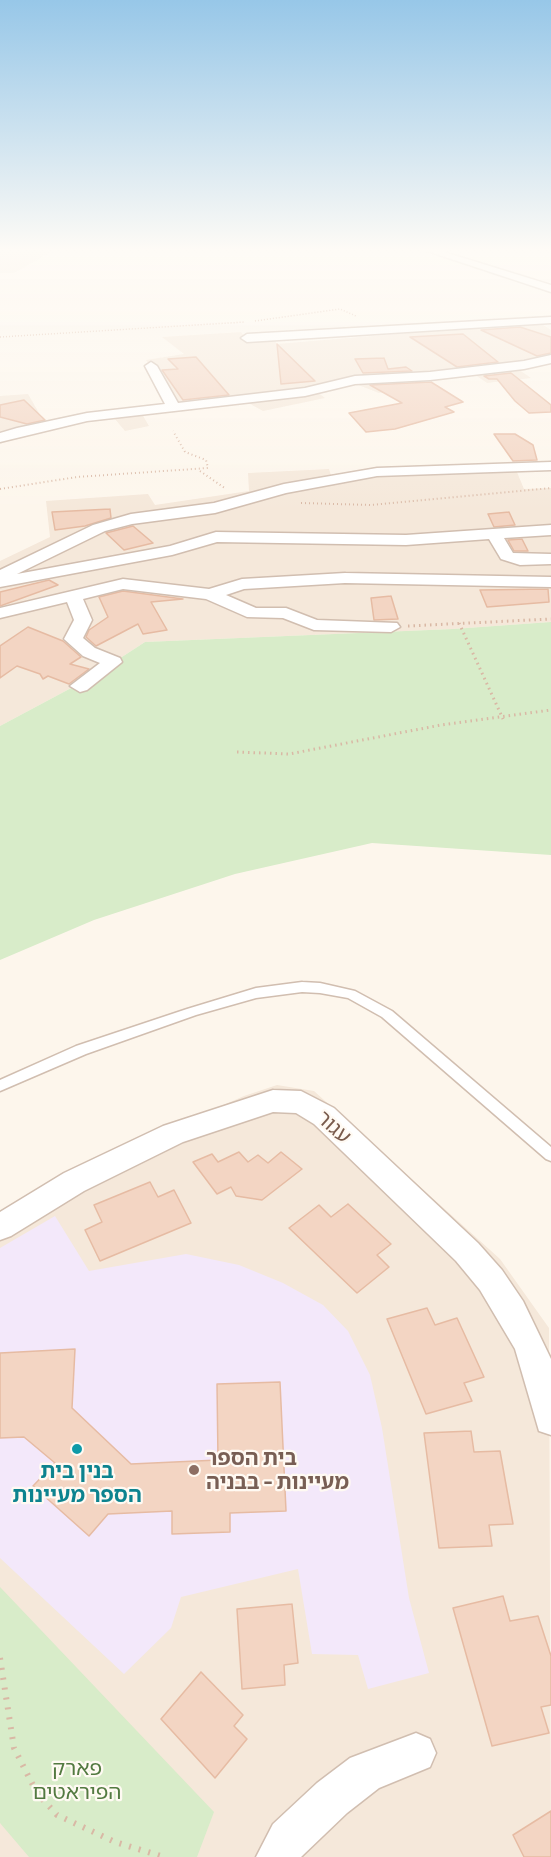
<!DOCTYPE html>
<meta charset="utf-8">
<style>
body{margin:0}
canvas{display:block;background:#fdf6ec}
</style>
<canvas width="551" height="1857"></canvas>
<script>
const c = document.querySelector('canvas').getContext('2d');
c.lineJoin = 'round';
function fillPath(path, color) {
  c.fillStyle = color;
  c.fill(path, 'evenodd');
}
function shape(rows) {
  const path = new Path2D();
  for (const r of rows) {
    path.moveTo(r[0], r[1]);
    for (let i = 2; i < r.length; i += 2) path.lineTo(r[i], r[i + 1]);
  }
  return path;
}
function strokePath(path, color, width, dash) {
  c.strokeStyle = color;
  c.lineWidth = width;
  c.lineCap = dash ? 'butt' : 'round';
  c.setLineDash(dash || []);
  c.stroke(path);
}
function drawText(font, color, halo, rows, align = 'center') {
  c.font = font + ' Barlow,"Noto Sans Hebrew",sans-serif';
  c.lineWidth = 4.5;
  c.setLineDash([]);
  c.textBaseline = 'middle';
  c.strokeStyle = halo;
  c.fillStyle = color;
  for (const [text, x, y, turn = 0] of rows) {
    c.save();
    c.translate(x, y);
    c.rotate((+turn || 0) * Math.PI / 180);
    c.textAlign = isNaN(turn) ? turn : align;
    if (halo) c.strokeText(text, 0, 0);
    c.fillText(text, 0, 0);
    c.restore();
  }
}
fillPath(shape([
 [0,251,52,251,14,273,0,273],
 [539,322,551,330,551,354,509,363,531,378,487,383,471,372,402,376,419,385,379,393,353,383,316,391,325,398,263,411,245,401,179,408,146,360,184,354,162,337,241,332,247,339,271,337,277,344],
 [28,394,47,427,0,444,0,396],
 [142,414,149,426,125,431,114,418],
 [514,465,524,489,551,488,551,622,453,629,145,642,88,679,0,726,0,561,50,537,46,501,148,494,155,505,249,491,248,473,329,469,333,481],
 [277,1085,314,1091,500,1259,549,1328,551,1857,0,1857,0,1217,125,1148,244,1096]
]), '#f5e8da');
fillPath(shape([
 [55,1216,89,1271,186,1254,239,1265,283,1283,323,1305,348,1331,370,1375,382,1428,409,1598,429,1673,368,1689,358,1655,312,1654,298,1569,181,1597,171,1628,124,1674,0,1558,0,1248]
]), '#f3e8fa');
fillPath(shape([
 [551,622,551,855,372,843,235,874,94,920,0,960,0,726,88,679,145,642,453,629],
 [0,1587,214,1812,197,1857,29,1857,0,1823]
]), '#d8ecc9');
const building = shape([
 [520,327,551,337,551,353,537,356,481,330,520,327],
 [463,334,498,362,457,367,410,337,463,334],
 [277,344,315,381,281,384,277,344],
 [196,357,229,395,183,400,162,370,178,369,168,359,196,357],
 [384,358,388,369,406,367,412,371,363,373,355,359,384,358],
 [511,373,551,405,551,412,529,413,515,401,497,379,489,379,484,376,511,373],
 [431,382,463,402,445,407,454,412,395,429,366,432,349,413,402,403,370,385,431,382],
 [24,400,45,420,27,424,0,417,0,405,24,400],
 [494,434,515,434,533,445,537,460,513,461,494,434],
 [110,509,111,518,85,526,55,530,52,512,110,509],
 [509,512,515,525,494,527,488,514,509,512],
 [133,526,153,543,124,550,106,533,133,526],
 [522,539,528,551,514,551,508,540,522,539],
 [49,580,58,585,0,606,0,592,49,580],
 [548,589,549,602,487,607,480,590,548,589],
 [123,591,183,599,151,602,167,630,143,634,138,624,96,646,86,637,89,630,108,617,99,597,123,591],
 [391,596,398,619,374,620,371,598,391,596],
 [28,627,63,641,81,657,70,664,89,669,69,684,48,676,43,679,40,674,17,666,0,678,0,646,28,627],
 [239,1152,248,1162,258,1155,268,1163,281,1152,302,1169,262,1200,236,1196,231,1187,217,1194,193,1162,212,1154,218,1162,239,1152],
 [150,1182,158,1197,174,1190,191,1223,100,1261,85,1230,102,1222,94,1205,150,1182],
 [348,1204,391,1244,377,1255,389,1267,357,1293,289,1228,319,1205,331,1217,348,1204],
 [427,1308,435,1325,457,1318,484,1377,464,1383,472,1401,426,1414,387,1319,427,1308],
 [75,1349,72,1408,131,1464,218,1460,217,1384,280,1382,286,1511,230,1513,230,1532,172,1534,172,1511,108,1514,89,1536,33,1486,55,1463,24,1437,0,1438,0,1353,75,1349],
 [471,1431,474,1452,500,1451,513,1524,489,1525,492,1546,439,1548,424,1433,471,1431],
 [503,1596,510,1621,538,1616,551,1656,551,1705,541,1707,549,1733,492,1746,453,1608,503,1596],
 [292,1604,298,1663,284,1665,285,1685,242,1689,237,1609,292,1604],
 [201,1672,243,1715,234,1726,247,1739,215,1778,161,1719,201,1672],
 [551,1811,551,1857,524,1857,513,1835,551,1811]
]);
fillPath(building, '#f3d5c3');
strokePath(building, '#e6bba3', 1.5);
const service = shape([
 [302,982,320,983,355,991,392,1011,551,1147,551,1161,546,1159,382,1017,348,998,320,993,302,992,256,998,196,1015,86,1054,0,1091,0,1080,76,1046,187,1009,256,988,302,982]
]);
const minor = shape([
 [427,251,441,251,551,285,551,292,427,251],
 [551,317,551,323,247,342,241,338,247,334,551,317],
 [551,355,551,363,524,369,430,380,355,384,305,396,87,421,0,442,0,433,17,428,87,413,165,404,145,366,151,362,157,366,178,403,305,388,355,376,430,372,524,361,551,355],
 [551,462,551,470,377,476,286,493,215,513,132,524,105,531,17,574,170,546,216,532,406,535,551,525,551,535,504,538,513,553,551,554,551,564,520,565,501,559,489,539,406,545,217,542,172,555,0,587,0,570,93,525,131,514,214,503,284,484,377,468,551,462],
 [345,573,551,577,551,587,345,583,244,589,226,595,256,608,286,608,317,620,397,623,400,627,391,632,314,630,283,618,247,617,206,599,123,589,83,599,92,620,83,638,95,648,120,658,122,662,87,690,80,692,70,686,100,663,83,656,64,639,74,620,67,602,0,618,0,608,123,579,209,589,242,579,345,573],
 [273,1090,301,1091,334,1108,478,1243,502,1270,523,1301,551,1359,551,1435,539,1431,515,1349,480,1290,456,1261,314,1124,296,1113,273,1112,183,1142,84,1191,11,1236,0,1240,0,1212,64,1173,163,1126,273,1090],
 [416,1733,430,1739,436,1753,430,1767,379,1788,347,1813,301,1857,256,1857,273,1824,317,1783,350,1758,416,1733]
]);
strokePath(service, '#d1beb0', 3);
strokePath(minor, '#d1beb0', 3);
strokePath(shape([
 [255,321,340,309,356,316],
 [0,337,245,322]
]), '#d9b8a5', 1.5, [1, 2]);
strokePath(shape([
 [200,471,226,489],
 [0,489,77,477,208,468,206,460,185,452,173,431],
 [301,503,371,505,551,488]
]), '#d9b8a5', 2, [1, 3]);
strokePath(shape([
 [459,623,503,719],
 [408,626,551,619],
 [237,752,289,754,441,725,551,710]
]), '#d9b8a5', 3, [1.5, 4]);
strokePath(shape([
 [0,1658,14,1748,37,1793,57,1815,115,1842,164,1857]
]), '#d9b8a5', 6, [2, 8]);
fillPath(service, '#fff');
fillPath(minor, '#fff');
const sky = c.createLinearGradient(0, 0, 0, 511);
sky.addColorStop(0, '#97c7e8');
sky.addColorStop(0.49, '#fefbf6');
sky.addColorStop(1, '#fefbf600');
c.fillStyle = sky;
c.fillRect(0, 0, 551, 511);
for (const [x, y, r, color] of [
 [77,1449,6,"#0f9aa8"],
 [194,1470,6,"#8d6e63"]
]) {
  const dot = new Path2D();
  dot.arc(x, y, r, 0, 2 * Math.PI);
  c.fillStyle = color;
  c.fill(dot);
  strokePath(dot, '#fffaf3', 2);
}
drawText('21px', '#7a5c4d', '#fffaf3', [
 ["עגור",334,1127,42]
]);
drawText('bold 21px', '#785e54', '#fffaf3', [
 ["בית הספר",206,1458],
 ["מעיינות - בבניה",206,1482]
], 'left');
drawText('bold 21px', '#0d838f', '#fffaf3', [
 ["בנין בית",77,1471],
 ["הספר מעיינות",77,1495]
]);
drawText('21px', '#537a41', '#fffaf3', [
 ["פארק",77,1768],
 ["הפיראטים",77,1792]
]);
</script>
